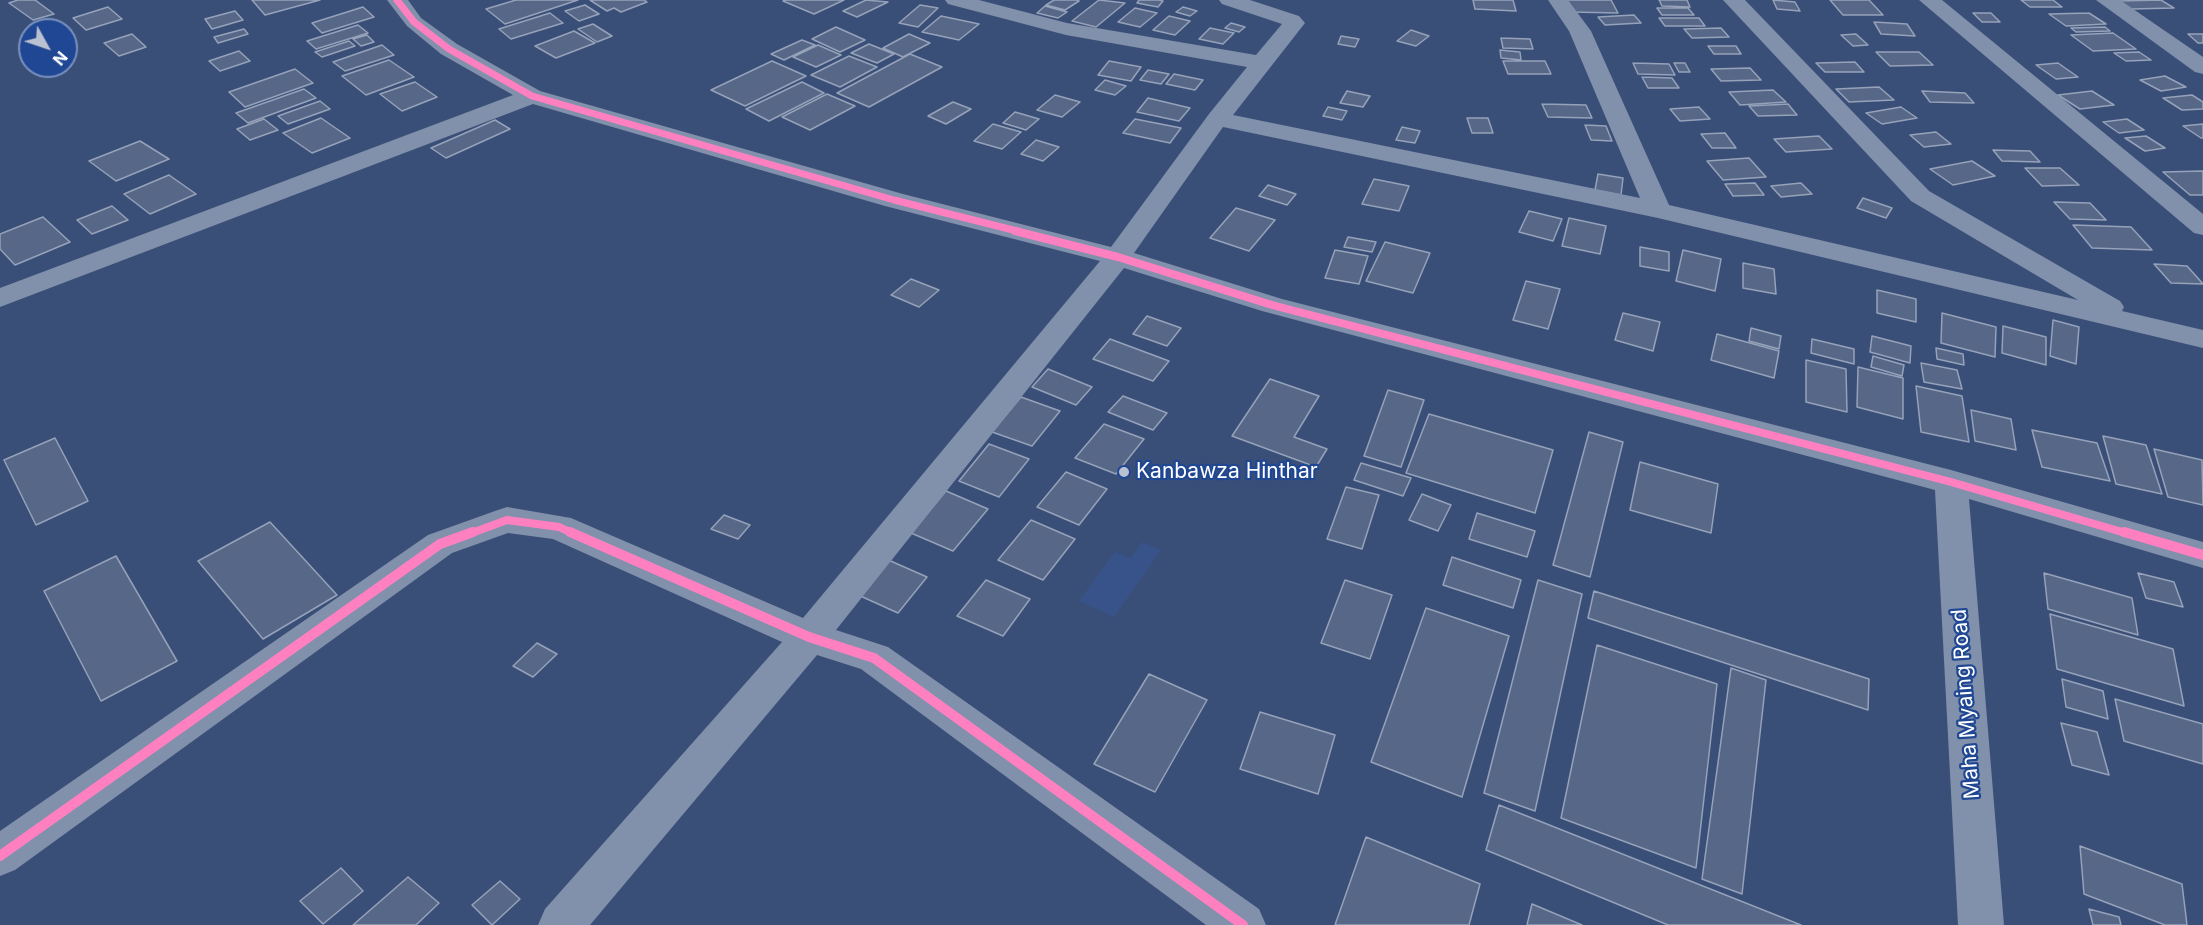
<!DOCTYPE html>
<style>
body{margin:0}
#map{position:relative;width:2203px;height:925px;overflow:hidden;background:#3a4f78;font-family:Inter,sans-serif}
canvas{display:block}
.north{position:absolute;left:18px;top:18px;width:60px;height:60px;box-sizing:border-box;background:#1f4793;border:2px solid #7991be;border-radius:50%;rotate:130deg;font-size:16px;font-weight:700;line-height:24px;text-align:center;color:#fff}
.north::after{content:'';display:block;margin:auto;width:21px;height:27px;background:#bac1d0;clip-path:polygon(50% 0,100% 100%,50% 72%,0 100%)}
</style>
<div id="map">
<canvas width="2203" height="925"></canvas>
<div class="north">N</div>
</div>
<script>
const c = document.querySelector('canvas').getContext('2d');
c.lineJoin = 'round';
function fillPath(path, color) {
  c.fillStyle = color;
  c.fill(path, 'evenodd');
}
function shape(rows) {
  const path = new Path2D();
  for (const r of rows) {
    path.moveTo(r[0], r[1]);
    for (let i = 2; i < r.length; i += 2) path.lineTo(r[i], r[i + 1]);
  }
  return path;
}
function strokePath(path, color, width, dash) {
  c.strokeStyle = color;
  c.lineWidth = width;
  c.lineCap = dash ? 'butt' : 'round';
  c.setLineDash(dash || []);
  c.stroke(path);
}
function drawText(font, color, halo, rows, align = 'center') {
  c.font = font + ' Inter,sans-serif';
  c.lineWidth = 4.5;
  c.setLineDash([]);
  c.textBaseline = 'middle';
  c.strokeStyle = halo;
  c.fillStyle = color;
  for (const [text, x, y, turn = 0] of rows) {
    c.save();
    c.translate(x, y);
    c.rotate((+turn || 0) * Math.PI / 180);
    c.textAlign = isNaN(turn) ? turn : align;
    if (halo) c.strokeText(text, 0, 0);
    c.fillText(text, 0, 0);
    c.restore();
  }
}
fillPath(shape([
 [1142,542,1161,550,1114,617,1079,601,1115,552,1131,558]
]), '#375389');
const building = shape([
 [18,0,35,0,54,14,33,20,9,3,18,0],
 [252,0,320,0,265,15,252,0],
 [516,0,578,0,505,24,486,9,516,0],
 [590,0,644,0,647,2,621,12,614,8,607,11,590,0],
 [786,0,844,0,814,14,783,1,786,0],
 [866,0,888,2,857,17,843,11,866,0],
 [1054,0,1077,0,1079,1,1065,10,1046,5,1054,0],
 [1099,0,1125,3,1096,27,1072,21,1099,0],
 [1139,0,1159,0,1163,1,1158,7,1137,3,1139,0],
 [1473,0,1513,0,1516,11,1475,9,1473,0],
 [1566,0,1611,0,1618,13,1572,12,1566,0],
 [1659,0,1687,0,1690,7,1662,6,1659,0],
 [1773,0,1795,2,1800,11,1777,9,1773,0],
 [1830,0,1869,0,1883,15,1843,15,1830,0],
 [2021,0,2053,0,2062,7,2030,7,2021,0],
 [2161,0,2174,8,2131,9,2118,1,2161,0],
 [585,5,599,14,579,21,565,11,585,5],
 [920,5,938,8,918,27,899,23,920,5],
 [1045,6,1067,12,1058,18,1037,13,1045,6],
 [108,7,122,19,86,30,73,18,108,7],
 [363,7,374,17,322,33,312,23,363,7],
 [1183,7,1197,11,1190,16,1176,12,1183,7],
 [1135,8,1157,13,1140,27,1118,22,1135,8],
 [1657,8,1688,8,1694,15,1662,15,1657,8],
 [235,11,243,20,212,29,205,19,235,11],
 [550,13,563,23,511,39,499,29,550,13],
 [1973,13,1991,13,2000,22,1982,22,1973,13],
 [2089,13,2106,24,2066,26,2049,14,2089,13],
 [1634,15,1641,23,1605,25,1598,17,1634,15],
 [941,16,979,24,959,40,922,32,941,16],
 [1169,16,1190,21,1175,35,1153,30,1169,16],
 [1659,18,1699,18,1705,26,1665,26,1659,18],
 [1874,22,1907,24,1915,36,1881,34,1874,22],
 [1231,23,1245,27,1239,32,1225,28,1231,23],
 [593,24,612,36,597,42,578,29,593,24],
 [358,25,368,33,316,49,307,41,358,25],
 [836,27,865,40,840,52,812,39,836,27],
 [2105,27,2110,31,2076,32,2071,28,2105,27],
 [1210,28,1234,33,1223,44,1199,39,1210,28],
 [1721,28,1729,37,1692,38,1684,29,1721,28],
 [244,29,248,34,218,43,214,37,244,29],
 [1411,30,1429,36,1416,46,1397,41,1411,30],
 [574,31,595,43,556,58,535,46,574,31],
 [2113,33,2136,49,2093,51,2071,35,2113,33],
 [132,34,146,47,119,56,104,43,132,34],
 [909,34,930,43,903,57,883,48,909,34],
 [1856,34,1868,45,1853,46,1841,35,1856,34],
 [2188,34,2203,34,2203,43,2198,43,2188,34],
 [367,35,374,42,361,46,353,39,367,35],
 [1341,36,1359,39,1355,47,1338,44,1341,36],
 [1501,38,1530,39,1533,49,1503,48,1501,38],
 [802,40,815,45,784,60,771,54,802,40],
 [349,41,355,46,322,57,315,52,349,41],
 [869,44,894,54,877,63,851,53,869,44],
 [382,45,394,55,345,71,333,62,382,45],
 [818,45,841,55,816,67,793,57,818,45],
 [1708,46,1736,46,1741,54,1714,54,1708,46],
 [1500,50,1520,52,1521,60,1501,58,1500,50],
 [239,51,250,61,220,71,209,61,239,51],
 [1876,52,1919,52,1933,65,1890,66,1876,52],
 [2139,52,2151,60,2126,61,2114,53,2139,52],
 [910,54,942,67,869,107,837,93,910,54],
 [849,56,877,67,840,87,811,75,849,56],
 [389,60,414,77,366,95,342,76,389,60],
 [772,61,806,76,745,106,711,90,772,61],
 [1109,61,1141,67,1131,81,1098,75,1109,61],
 [1503,61,1545,61,1551,74,1508,74,1503,61],
 [1855,62,1864,72,1825,72,1816,63,1855,62],
 [1633,63,1669,64,1675,75,1638,74,1633,63],
 [1674,63,1685,63,1690,72,1679,72,1674,63],
 [2058,63,2078,77,2056,79,2036,65,2058,63],
 [1750,68,1761,80,1721,81,1711,69,1750,68],
 [295,69,313,83,245,107,229,92,295,69],
 [1148,70,1169,74,1161,84,1140,80,1148,70],
 [1174,74,1203,80,1195,90,1166,84,1174,74],
 [2165,76,2186,87,2161,91,2140,80,2165,76],
 [1642,77,1672,78,1679,88,1648,88,1642,77],
 [1105,80,1126,86,1115,95,1095,90,1105,80],
 [415,82,437,97,402,111,380,94,415,82],
 [802,82,824,93,769,121,746,109,802,82],
 [1879,87,1894,100,1849,102,1836,89,1879,87],
 [304,89,316,98,248,123,236,113,304,89],
 [1773,90,1786,102,1740,105,1729,92,1773,90],
 [1347,91,1370,96,1363,107,1340,103,1347,91],
 [1922,91,1965,93,1974,103,1930,102,1922,91],
 [2092,91,2114,105,2080,109,2058,95,2092,91],
 [827,94,855,106,810,130,782,117,827,94],
 [1055,95,1080,102,1062,117,1037,110,1055,95],
 [2192,95,2203,102,2203,109,2182,110,2163,98,2192,95],
 [1148,98,1190,108,1179,121,1137,112,1148,98],
 [320,101,330,109,288,124,278,116,320,101],
 [953,102,971,109,946,124,928,116,953,102],
 [1542,104,1586,105,1592,118,1548,117,1542,104],
 [1788,104,1797,115,1758,116,1749,106,1788,104],
 [1328,107,1347,111,1342,120,1323,116,1328,107],
 [1699,107,1710,119,1680,121,1670,109,1699,107],
 [1901,107,1917,118,1882,124,1866,113,1901,107],
 [1015,112,1039,119,1026,130,1003,123,1015,112],
 [321,118,350,138,312,153,283,133,321,118],
 [1467,118,1488,118,1493,133,1472,133,1467,118],
 [264,119,278,130,250,140,237,129,264,119],
 [1135,119,1181,128,1170,143,1123,133,1135,119],
 [2127,119,2144,130,2119,133,2103,122,2127,119],
 [495,120,510,129,446,158,431,148,495,120],
 [993,124,1021,132,1002,149,974,141,993,124],
 [2203,124,2203,138,2201,138,2183,126,2203,124],
 [1585,125,1606,126,1612,141,1591,140,1585,125],
 [1402,127,1420,131,1415,143,1396,140,1402,127],
 [1936,132,1951,144,1924,147,1910,135,1936,132],
 [1725,133,1736,148,1712,148,1701,134,1725,133],
 [1819,136,1832,149,1786,152,1774,139,1819,136],
 [2146,136,2165,148,2145,151,2125,138,2146,136],
 [1036,140,1059,147,1043,161,1021,154,1036,140],
 [140,141,169,159,116,181,89,161,140,141],
 [1993,150,2030,151,2040,162,2002,161,1993,150],
 [1749,158,1766,177,1723,180,1707,161,1749,158],
 [1972,161,1995,176,1953,185,1930,169,1972,161],
 [2025,168,2060,168,2079,185,2042,186,2025,168],
 [2203,171,2203,195,2190,195,2163,172,2203,171],
 [1598,174,1623,178,1621,195,1595,190,1598,174],
 [169,175,196,194,150,214,124,194,169,175],
 [1374,179,1409,186,1399,211,1362,204,1374,179],
 [1755,183,1764,195,1733,196,1725,184,1755,183],
 [1801,183,1812,194,1781,197,1771,186,1801,183],
 [1268,185,1296,194,1287,205,1259,196,1268,185],
 [1863,198,1892,208,1886,218,1857,208,1863,198],
 [2054,202,2090,203,2106,220,2070,219,2054,202],
 [112,206,128,220,92,234,77,220,112,206],
 [1236,208,1275,220,1249,251,1210,238,1236,208],
 [1529,211,1562,219,1553,241,1519,232,1529,211],
 [43,217,70,242,15,265,0,249,0,234,43,217],
 [1569,218,1606,226,1600,254,1562,246,1569,218],
 [2073,225,2131,227,2152,250,2092,248,2073,225],
 [1348,237,1376,242,1372,252,1344,247,1348,237],
 [1385,242,1430,253,1413,293,1366,281,1385,242],
 [1640,247,1669,252,1669,271,1640,266,1640,247],
 [1335,250,1368,256,1359,284,1325,278,1335,250],
 [1683,250,1721,259,1715,291,1676,281,1683,250],
 [1743,263,1774,269,1776,294,1743,288,1743,263],
 [2154,264,2187,266,2203,284,2171,283,2154,264],
 [911,279,939,290,919,307,891,295,911,279],
 [1526,281,1560,289,1548,329,1513,320,1526,281],
 [1877,290,1916,299,1916,322,1877,313,1877,290],
 [1623,313,1660,322,1653,351,1615,340,1623,313],
 [1942,313,1996,327,1995,357,1941,343,1942,313],
 [1147,316,1181,328,1167,346,1133,334,1147,316],
 [2053,320,2079,327,2076,364,2050,356,2053,320],
 [2003,326,2046,337,2046,365,2002,353,2003,326],
 [1751,328,1781,336,1779,349,1749,341,1751,328],
 [1717,334,1779,351,1774,378,1711,360,1717,334],
 [1872,336,1911,346,1910,363,1870,352,1872,336],
 [1110,339,1169,361,1153,381,1093,359,1110,339],
 [1812,339,1854,349,1854,364,1811,353,1812,339],
 [1936,348,1963,354,1964,365,1937,359,1936,348],
 [1873,356,1904,365,1902,376,1871,367,1873,356],
 [1806,360,1846,369,1847,412,1806,402,1806,360],
 [1921,363,1957,370,1962,389,1924,382,1921,363],
 [1858,367,1903,378,1903,419,1857,407,1858,367],
 [1048,369,1092,387,1076,405,1032,387,1048,369],
 [1270,379,1319,396,1294,437,1327,449,1316,467,1232,436,1270,379],
 [1916,386,1962,396,1969,442,1921,432,1916,386],
 [1388,390,1424,400,1401,467,1364,456,1388,390],
 [1123,396,1167,413,1153,430,1108,412,1123,396],
 [1021,397,1060,411,1032,446,992,432,1021,397],
 [1971,410,2011,419,2016,450,1975,441,1971,410],
 [1429,414,1553,450,1535,513,1406,473,1429,414],
 [1104,424,1144,439,1116,474,1075,458,1104,424],
 [2032,430,2097,443,2110,481,2042,467,2032,430],
 [1589,432,1623,442,1590,577,1553,565,1589,432],
 [2103,436,2146,445,2162,494,2116,484,2103,436],
 [55,438,88,501,36,525,4,460,55,438],
 [989,444,1029,459,999,497,959,481,989,444],
 [2154,449,2202,460,2203,505,2168,497,2154,449],
 [1640,462,1718,484,1711,533,1630,510,1640,462],
 [1361,463,1411,478,1403,496,1354,480,1361,463],
 [1066,472,1107,489,1079,525,1037,507,1066,472],
 [1346,487,1379,495,1362,549,1327,539,1346,487],
 [946,491,988,509,953,551,911,533,946,491],
 [1422,494,1451,505,1438,531,1409,520,1422,494],
 [1477,513,1535,531,1527,557,1469,539,1477,513],
 [724,515,750,525,738,539,711,529,724,515],
 [1031,520,1075,539,1043,580,998,560,1031,520],
 [270,522,337,595,263,639,198,561,270,522],
 [116,556,177,661,101,701,44,591,116,556],
 [1452,557,1521,580,1513,608,1443,585,1452,557],
 [886,559,927,577,898,613,856,594,886,559],
 [2044,573,2132,598,2138,635,2048,609,2044,573],
 [2138,573,2174,582,2183,607,2146,598,2138,573],
 [986,580,1030,599,1003,636,957,616,986,580],
 [1345,580,1392,595,1370,659,1321,643,1345,580],
 [1538,580,1582,594,1535,811,1484,793,1538,580],
 [1594,591,1869,679,1868,710,1588,618,1594,591],
 [1426,608,1509,636,1462,797,1371,762,1426,608],
 [2050,614,2173,649,2184,706,2057,669,2050,614],
 [537,643,557,654,533,677,513,666,537,643],
 [1597,645,1717,684,1696,868,1561,818,1597,645],
 [1731,668,1766,680,1742,894,1702,879,1731,668],
 [1149,674,1207,700,1155,792,1094,764,1149,674],
 [2062,679,2103,691,2108,719,2066,707,2062,679],
 [2115,699,2203,724,2203,764,2124,741,2115,699],
 [1260,712,1335,735,1318,794,1240,769,1260,712],
 [2061,723,2097,732,2109,775,2072,765,2061,723],
 [1499,805,1801,925,1668,925,1486,850,1499,805],
 [1366,837,1480,884,1469,925,1335,925,1366,837],
 [2080,846,2182,884,2187,925,2165,925,2084,894,2080,846],
 [341,868,363,891,323,924,300,901,341,868],
 [408,877,439,903,416,925,353,925,408,877],
 [500,881,520,899,492,925,472,905,500,881],
 [1532,904,1582,925,1527,925,1532,904],
 [2089,909,2119,917,2121,925,2093,925,2089,909]
]);
fillPath(building, '#566787');
strokePath(building, '#96a2b9', 1.5);
fillPath(shape([
 [387,0,408,0,421,18,457,44,540,91,903,194,1111,247,1209,114,1247,67,1066,35,948,4,945,0,979,0,1067,23,1256,55,1282,24,1222,4,1219,0,1250,0,1299,16,1305,23,1233,115,1640,198,1569,31,1548,0,1568,0,1591,31,1669,205,2078,300,1911,201,1723,0,1745,0,1929,191,2120,301,2124,307,2122,311,2203,330,2203,348,1658,218,1223,127,1134,253,1282,299,1951,470,2203,542,2203,568,1969,499,2004,925,1958,925,1935,490,1262,311,1124,268,836,630,888,647,1259,909,1266,925,1206,925,861,669,817,655,590,925,538,925,545,909,782,642,553,539,508,533,452,553,15,870,0,876,0,831,428,535,495,511,507,507,571,518,803,618,1100,261,885,206,533,104,0,307,0,288,513,95,441,54,407,26,387,0],
 [1919,0,1942,0,2203,214,2203,235,2194,233,1919,0],
 [2096,0,2120,0,2203,57,2203,74,2195,72,2096,0]
]), '#8190ab');
strokePath(shape([
 [397,0,414,22,449,49,532,96,894,200,1021,232]
]), '#ff80c0', 7);
strokePath(shape([
 [1015,231,1118,257,1272,305,1951,482,2129,534],
 [469,534,507,520,559,527,574,534]
]), '#ff80c0', 8);
strokePath(shape([
 [570,532,809,637,874,658,1243,925],
 [2124,532,2203,555],
 [0,856,440,544,473,532]
]), '#ff80c0', 10);
for (const [x, y, r, color] of [
 [1124,472,6,"#bac1d0"]
]) {
  const dot = new Path2D();
  dot.arc(x, y, r, 0, 2 * Math.PI);
  c.fillStyle = color;
  c.fill(dot);
  strokePath(dot, '#1f4793', 2);
}
drawText('21px', '#fff', '#1f4793', [
 ["Kanbawza Hinthar",1136,472]
], 'left');
drawText('21px', '#fff', '#1f4793', [
 ["Maha Myaing Road",1966,704,-94]
]);
</script>
